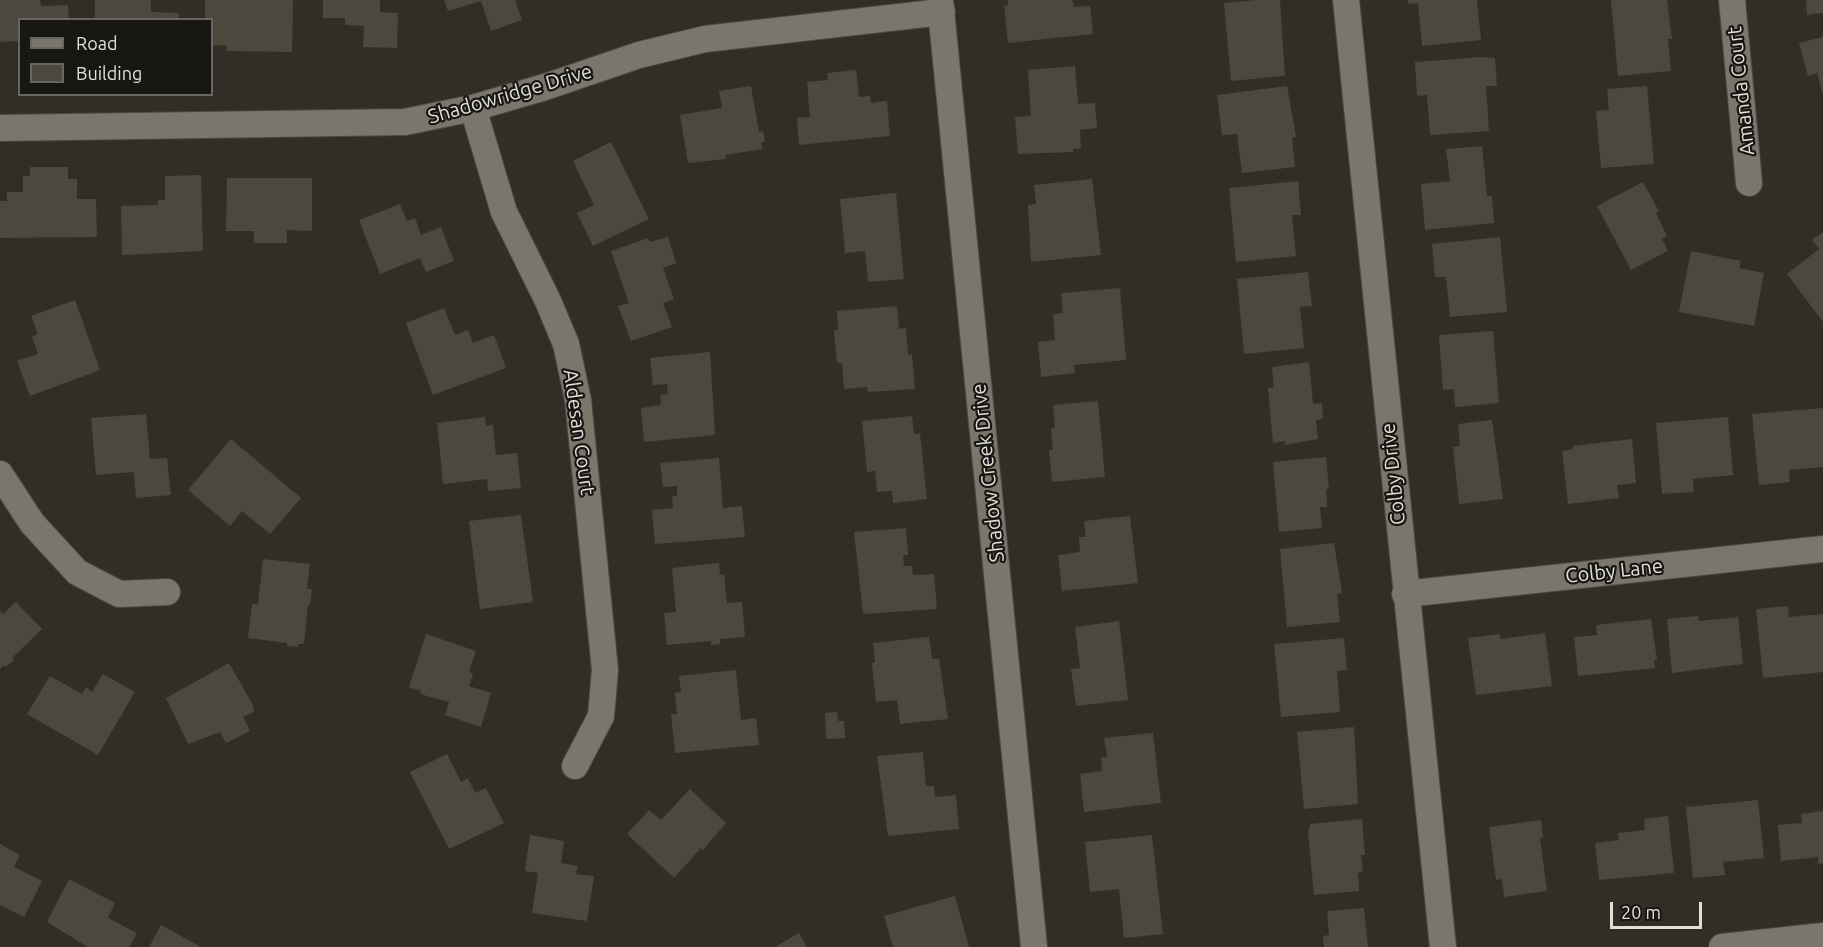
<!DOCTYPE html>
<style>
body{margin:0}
#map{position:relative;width:1823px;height:947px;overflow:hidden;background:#322e25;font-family:Ubuntu,sans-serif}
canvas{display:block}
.legend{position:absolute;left:18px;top:18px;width:195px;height:78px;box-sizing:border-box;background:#181612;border:2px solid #686662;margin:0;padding:8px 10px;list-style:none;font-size:18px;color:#e1dfd9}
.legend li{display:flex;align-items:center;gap:12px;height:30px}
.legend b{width:30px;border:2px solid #686662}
.scale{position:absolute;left:1610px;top:902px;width:92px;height:27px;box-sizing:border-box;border:3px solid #e1dfd9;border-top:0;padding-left:8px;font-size:18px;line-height:21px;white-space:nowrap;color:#e1dfd9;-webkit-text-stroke:4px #181612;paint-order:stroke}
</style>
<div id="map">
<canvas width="1823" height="947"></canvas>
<ul class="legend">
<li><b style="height:8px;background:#7b766c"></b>Road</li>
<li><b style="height:16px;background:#4c483e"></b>Building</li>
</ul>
<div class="scale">20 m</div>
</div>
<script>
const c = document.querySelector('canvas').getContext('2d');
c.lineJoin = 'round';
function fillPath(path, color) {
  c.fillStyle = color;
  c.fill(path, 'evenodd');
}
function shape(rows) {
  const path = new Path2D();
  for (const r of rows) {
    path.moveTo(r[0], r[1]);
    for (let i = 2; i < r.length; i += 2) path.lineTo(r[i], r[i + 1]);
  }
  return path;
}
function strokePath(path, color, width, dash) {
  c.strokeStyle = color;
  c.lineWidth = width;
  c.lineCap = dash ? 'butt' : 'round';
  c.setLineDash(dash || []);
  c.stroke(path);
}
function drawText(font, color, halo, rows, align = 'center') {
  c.font = font + ' Ubuntu,sans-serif';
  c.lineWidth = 4.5;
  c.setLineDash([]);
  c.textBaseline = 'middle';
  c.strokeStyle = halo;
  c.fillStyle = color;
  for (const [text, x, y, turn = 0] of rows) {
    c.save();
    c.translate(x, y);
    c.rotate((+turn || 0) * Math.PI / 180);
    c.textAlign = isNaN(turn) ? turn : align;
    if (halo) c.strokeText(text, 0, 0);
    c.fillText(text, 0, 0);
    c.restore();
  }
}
fillPath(shape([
 [0,0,40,0,41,6,68,5,69,20,20,20,20,41,0,42],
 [95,0,151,0,151,12,179,13,179,20,95,20],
 [205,0,293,0,292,52,227,51,227,46,212,45,212,20,205,20],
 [323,0,380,0,380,12,398,13,397,48,363,47,364,26,345,25,345,18,323,18],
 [444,0,515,0,522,20,491,31,481,1,448,11],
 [1008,0,1072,0,1074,7,1090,6,1093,34,1008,43,1004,6,1008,5],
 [1255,0,1280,0,1285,76,1231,81,1224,3],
 [1408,0,1477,0,1481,40,1422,46,1418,3,1408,4],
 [1611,0,1667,0,1672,39,1668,39,1671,71,1618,76],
 [1806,0,1823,0,1823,13,1807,15],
 [1823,37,1823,92,1822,92,1817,73,1808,76,1799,43],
 [1482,57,1495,58,1497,86,1486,86,1489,131,1430,135,1427,95,1417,96,1415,62],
 [1075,66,1078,104,1095,103,1097,128,1080,130,1081,148,1073,149,1073,152,1018,154,1015,117,1031,116,1028,70],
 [856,70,859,97,870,96,871,103,887,101,890,136,799,145,797,118,810,117,807,82,828,80,827,73],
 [751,86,759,132,763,131,765,142,761,142,762,149,725,155,726,159,688,163,680,115,722,108,719,91],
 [1287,86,1296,137,1292,138,1295,167,1242,173,1237,134,1222,135,1217,95],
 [1647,86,1654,164,1601,168,1596,111,1609,110,1607,89],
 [611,142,649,219,593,246,577,213,594,205,573,161],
 [1482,146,1487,196,1492,196,1494,223,1425,230,1421,184,1450,181,1446,149],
 [30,167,68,167,68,179,77,179,77,199,96,199,97,237,0,238,0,201,7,201,7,192,23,192,23,176,30,176],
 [201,175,203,251,122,255,121,206,158,205,158,200,165,200,165,176],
 [227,178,312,178,312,231,287,230,287,243,254,243,254,231,226,231],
 [1092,179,1101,255,1031,262,1028,205,1036,204,1034,185],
 [1298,181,1301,215,1292,215,1296,256,1236,262,1229,188],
 [1643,182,1659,211,1656,213,1667,236,1662,239,1668,251,1631,270,1597,206],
 [896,193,904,279,868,282,865,251,845,253,840,199],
 [400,204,407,221,415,218,421,235,441,227,454,261,426,272,420,258,380,274,359,220],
 [1823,232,1823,322,1787,274,1819,249,1812,240],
 [668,237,676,263,663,268,674,299,663,303,672,327,631,341,618,306,629,303,611,251,648,238,650,242],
 [1500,237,1507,312,1450,317,1446,277,1435,277,1432,244],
 [1691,251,1741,261,1739,268,1764,273,1754,326,1679,312],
 [1308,272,1312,306,1300,307,1304,348,1244,354,1237,279],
 [1120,288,1126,360,1074,365,1075,373,1041,377,1038,342,1055,340,1053,314,1063,313,1061,293],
 [75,300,100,370,30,396,17,361,38,354,32,337,38,334,31,316],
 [897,306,899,329,906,328,908,355,912,354,915,389,868,392,867,387,844,389,842,363,837,363,834,330,838,330,837,311],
 [444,308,455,335,468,330,473,343,494,335,506,368,433,395,406,323],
 [1493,331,1499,403,1455,407,1454,389,1443,390,1439,335],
 [710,352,715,435,644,442,641,408,661,405,660,395,668,394,667,384,653,385,650,358],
 [1309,362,1313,404,1322,403,1323,419,1316,420,1318,439,1285,445,1285,441,1273,443,1268,388,1274,387,1272,367],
 [1098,401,1105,477,1052,482,1049,450,1053,450,1051,429,1055,428,1053,405],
 [1823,408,1823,467,1789,470,1790,482,1759,485,1752,414],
 [146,414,150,459,167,458,171,495,136,498,134,472,96,475,91,418],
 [912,416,914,434,920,434,927,499,893,503,892,491,877,492,875,471,867,472,862,421],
 [485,417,486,426,493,425,496,455,517,453,521,488,488,491,487,479,443,484,437,423],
 [1728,417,1733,475,1693,479,1694,492,1662,494,1656,423],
 [1492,420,1503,499,1459,504,1453,447,1460,446,1458,424],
 [231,439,301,498,270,534,242,511,230,526,188,490],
 [1632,439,1636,483,1617,485,1619,498,1568,504,1562,451,1573,449,1573,446],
 [1326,457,1329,489,1326,489,1327,507,1320,507,1322,528,1279,532,1273,462],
 [719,458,723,508,742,506,745,537,655,544,652,510,673,508,672,496,677,496,677,486,663,487,660,463],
 [521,515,533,602,480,609,469,521],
 [1130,516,1138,583,1062,591,1058,555,1080,552,1079,537,1086,537,1084,521],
 [906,528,908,555,903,555,904,566,912,566,913,575,934,574,937,609,863,614,854,532],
 [1334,543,1342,593,1337,594,1340,622,1287,627,1280,549],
 [263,559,310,564,307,589,312,589,310,605,308,605,304,644,298,644,298,647,287,646,287,643,248,638,252,604,258,604],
 [719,563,720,575,724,574,727,603,742,602,745,637,720,639,720,644,711,645,711,641,667,645,664,613,676,612,672,568],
 [16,602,42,629,12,658,14,660,6,667,4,665,0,669,0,611,3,614],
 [1788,606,1789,617,1823,614,1823,672,1763,678,1756,609],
 [1698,616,1699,621,1738,617,1743,664,1672,673,1667,619],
 [1651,619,1657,660,1654,660,1655,668,1578,676,1574,637,1597,635,1596,625],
 [1119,621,1128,700,1076,706,1071,669,1080,668,1075,627],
 [1545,633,1552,686,1476,695,1468,638,1500,634,1500,639],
 [426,634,476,651,469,672,473,674,469,686,491,693,481,727,445,715,449,702,420,694,421,691,409,687],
 [929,637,932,659,939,659,948,719,900,724,897,700,876,702,872,663,875,663,873,643],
 [1344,638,1347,670,1337,671,1340,712,1281,717,1274,644],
 [229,663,253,705,254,712,243,717,250,731,226,743,220,732,188,744,166,698],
 [736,670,741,720,756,718,759,745,675,753,671,714,677,714,675,693,681,692,679,676],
 [103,674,135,692,98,755,27,714,50,676,82,694,86,687,92,692],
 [837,712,838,721,844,721,845,738,826,739,825,713],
 [1354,727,1358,804,1304,809,1297,732],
 [1153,733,1161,803,1084,812,1080,774,1102,771,1101,757,1107,757,1104,738],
 [923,752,926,786,934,786,935,797,956,795,959,829,888,836,877,756],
 [447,754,461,782,468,778,475,793,486,788,504,823,449,849,410,772],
 [690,789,726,823,703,850,701,848,674,878,627,834,649,810,661,820],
 [1758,800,1764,858,1723,862,1725,875,1693,878,1686,807],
 [1823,811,1823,863,1818,864,1818,857,1781,861,1778,825,1802,823,1801,814],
 [1668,816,1674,873,1599,880,1595,843,1619,840,1618,833,1645,830,1644,819],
 [1362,819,1365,855,1361,855,1363,872,1358,873,1359,891,1314,895,1308,833,1310,824],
 [1541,820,1543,838,1540,838,1547,891,1504,897,1502,879,1496,880,1489,827],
 [530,835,564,841,561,863,578,866,576,874,594,876,587,921,532,913,538,873,525,871],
 [1152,835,1163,934,1124,938,1119,889,1090,892,1085,842],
 [0,844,20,855,14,867,42,881,24,917,0,905],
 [69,879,115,903,108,918,137,933,129,947,88,947,47,922],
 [955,896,969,947,893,947,884,916],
 [1364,908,1368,947,1324,947,1323,936,1329,935,1327,911],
 [161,925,201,947,149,947],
 [799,933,807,947,775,947]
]), '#4c483e');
const street = shape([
 [940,0,1034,947],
 [1346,0,1443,947],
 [1732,0,1749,183],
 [473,108,504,212,548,301,566,344,578,400,605,670,601,716,575,766],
 [0,128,405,122,473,108,545,87,639,55,705,39,942,12],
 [0,474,32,523,77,572,119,594,167,592],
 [1405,594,1823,549],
 [1722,947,1823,936]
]);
strokePath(street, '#4e4a43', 28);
strokePath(street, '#7b766c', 26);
drawText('20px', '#e1dfd9', '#181612', [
 ["Amanda Court",1741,91,-96],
 ["Shadowridge Drive",510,94,-16],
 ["Aldesan Court",579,432,82],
 ["Shadow Creek Drive",988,473,-96],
 ["Colby Drive",1393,474,-96],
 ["Colby Lane",1614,571,-6]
]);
</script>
